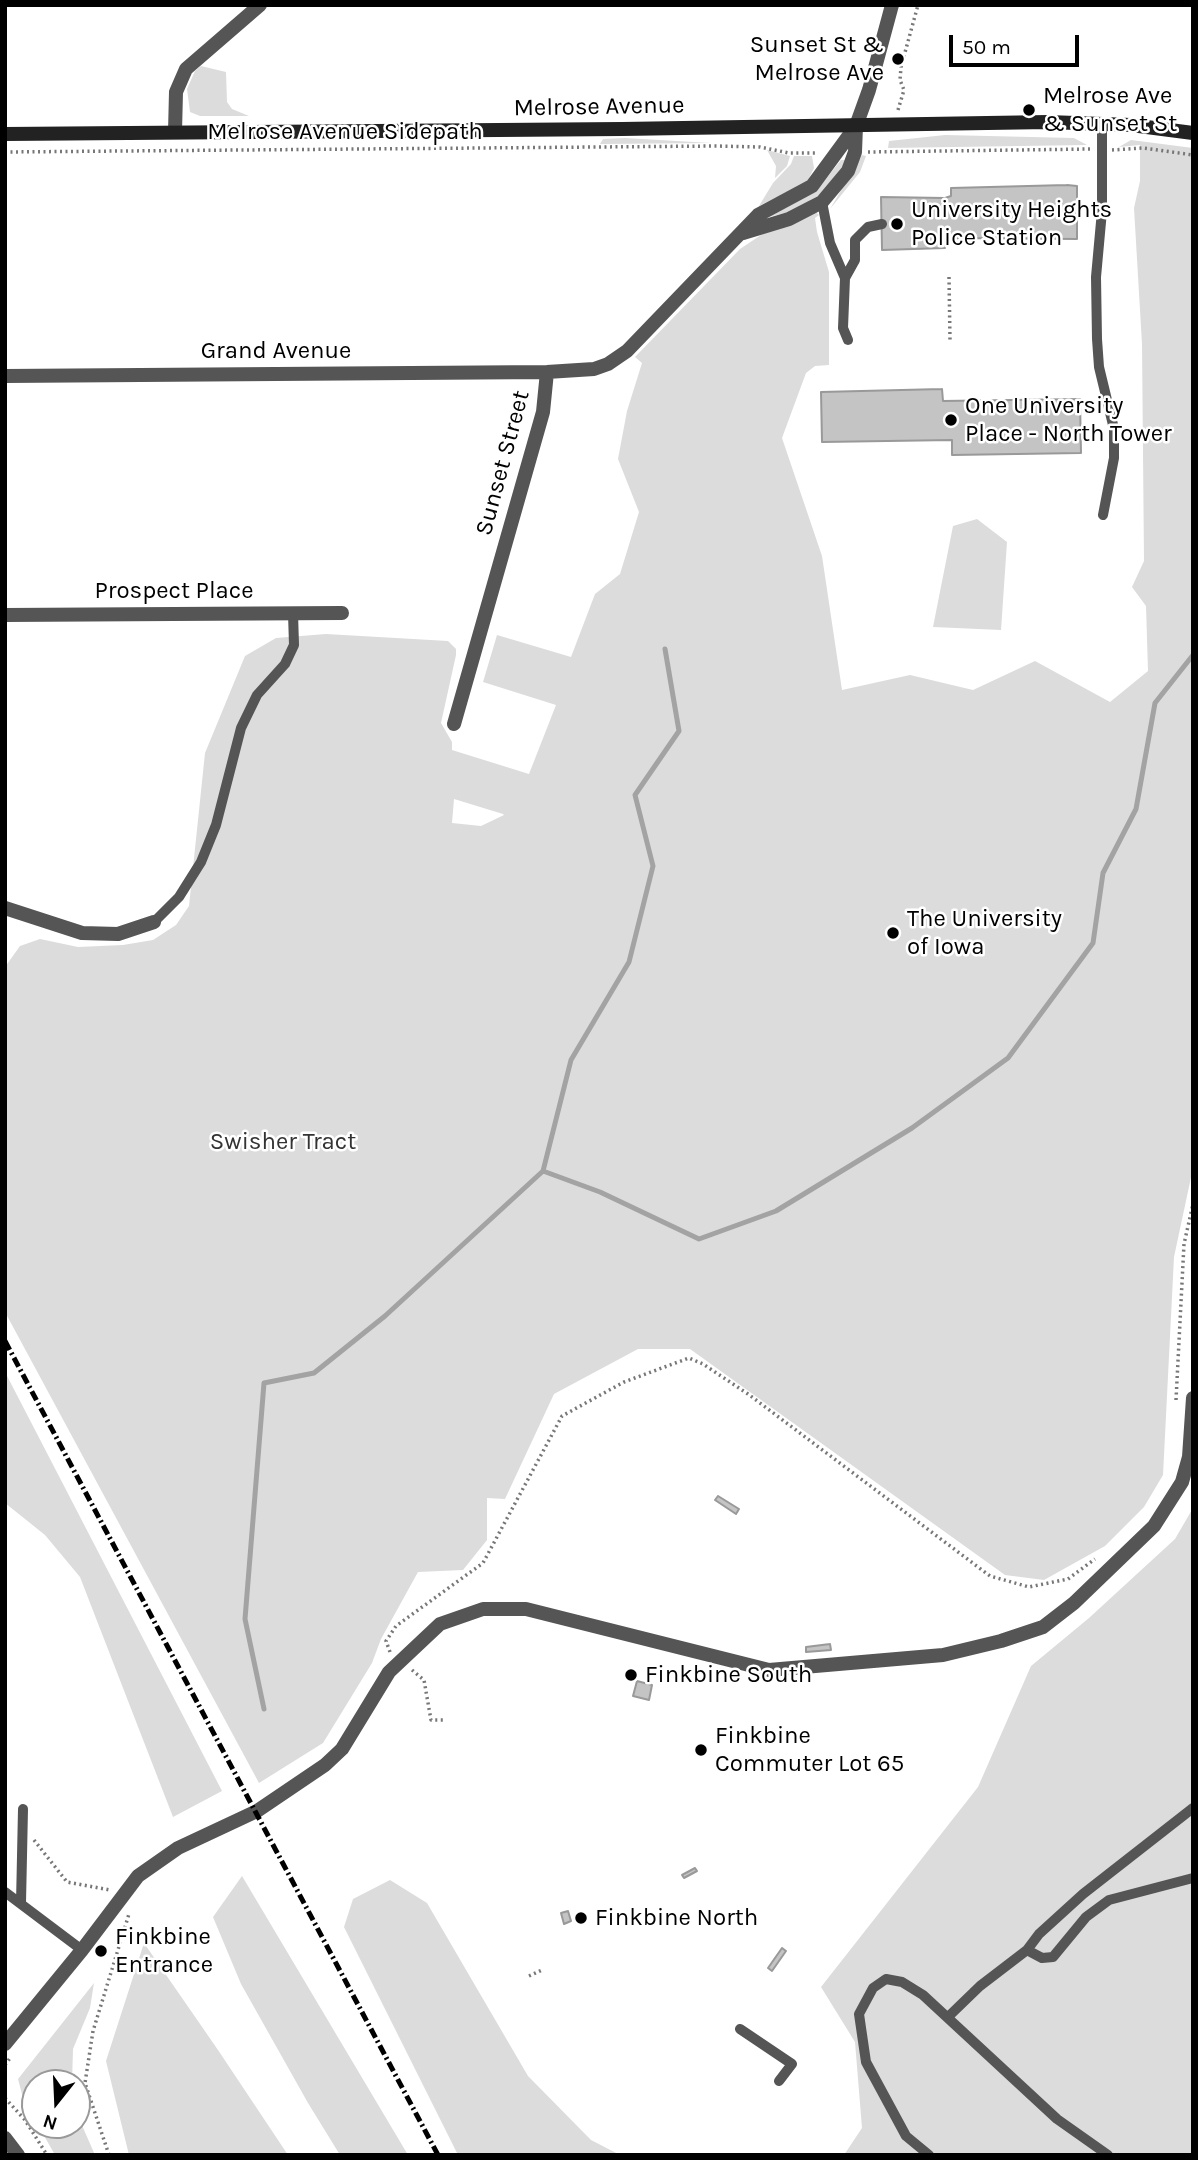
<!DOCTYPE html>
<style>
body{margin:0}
#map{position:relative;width:1198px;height:2160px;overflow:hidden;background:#fff;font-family:Karla,sans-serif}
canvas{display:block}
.frame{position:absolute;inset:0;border:7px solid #000;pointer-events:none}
.north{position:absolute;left:21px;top:2069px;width:70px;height:70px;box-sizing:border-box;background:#fff;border:2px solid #999;border-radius:50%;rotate:198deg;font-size:19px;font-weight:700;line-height:28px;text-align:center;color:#000}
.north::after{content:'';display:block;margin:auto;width:24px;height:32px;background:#000;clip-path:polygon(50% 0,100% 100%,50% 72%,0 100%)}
.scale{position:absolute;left:949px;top:35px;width:130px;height:32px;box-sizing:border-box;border:4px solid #000;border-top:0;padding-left:9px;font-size:21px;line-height:24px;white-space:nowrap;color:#000;-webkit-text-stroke:5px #fff;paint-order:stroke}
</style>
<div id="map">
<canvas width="1198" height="2160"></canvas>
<div class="frame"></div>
<div class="north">N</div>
<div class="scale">50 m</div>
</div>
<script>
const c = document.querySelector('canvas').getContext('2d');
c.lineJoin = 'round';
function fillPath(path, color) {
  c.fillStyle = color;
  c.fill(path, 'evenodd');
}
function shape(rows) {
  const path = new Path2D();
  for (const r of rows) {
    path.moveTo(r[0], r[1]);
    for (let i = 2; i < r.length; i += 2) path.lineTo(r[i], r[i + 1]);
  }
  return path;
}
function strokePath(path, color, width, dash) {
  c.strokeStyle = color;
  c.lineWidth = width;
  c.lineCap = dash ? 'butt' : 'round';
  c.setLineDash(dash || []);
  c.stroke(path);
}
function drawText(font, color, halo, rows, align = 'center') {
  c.font = font + ' Karla,sans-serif';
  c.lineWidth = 5;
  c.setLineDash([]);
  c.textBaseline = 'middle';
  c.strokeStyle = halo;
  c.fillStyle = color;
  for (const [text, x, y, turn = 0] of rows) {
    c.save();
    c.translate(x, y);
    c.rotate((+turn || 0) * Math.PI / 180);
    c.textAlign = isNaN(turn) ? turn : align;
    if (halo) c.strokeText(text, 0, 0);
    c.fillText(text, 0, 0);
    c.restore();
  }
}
fillPath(shape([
 [201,66,226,72,227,102,232,109,249,116,200,116,190,112,187,89,195,71],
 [945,135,1074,138,1087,145,888,148,889,141],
 [625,138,711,143,600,144,603,139],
 [1131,140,1193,148,1193,1168,1174,1257,1163,1475,1144,1507,1105,1546,1044,1580,1005,1575,690,1349,638,1349,554,1394,505,1499,487,1498,487,1540,463,1570,418,1572,381,1639,372,1663,323,1743,259,1783,5,1312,5,967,20,946,40,939,78,947,123,945,153,940,176,925,189,906,205,753,245,656,276,638,326,634,448,641,456,649,456,655,441,723,452,742,452,750,529,774,556,705,483,682,497,635,571,657,595,594,620,574,639,512,618,459,627,411,642,363,635,357,740,249,767,231,816,212,819,215,815,218,817,232,829,272,829,365,815,366,806,373,782,438,822,556,842,690,910,675,973,690,1035,661,1110,702,1148,671,1146,606,1132,587,1144,561,1142,344,1134,208,1140,181,1140,145,1119,147],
 [454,799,503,814,504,815,481,826,452,823],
 [767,150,790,156,787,166,775,178,776,166],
 [862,155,866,156,860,172,830,209],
 [794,156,812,156,814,168,807,182,759,206,773,183,791,164],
 [841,160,846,160,846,164,821,194,793,211,769,217,817,190],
 [977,519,1007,542,1001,630,933,627,953,526],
 [5,1372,222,1791,173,1817,80,1577,45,1535,5,1503],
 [1193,1508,1193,2155,844,2155,862,2128,855,2042,821,1987,978,1787,1031,1666,1089,1618,1175,1539],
 [242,1876,408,2155,340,2155,308,2103,241,1984,213,1917],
 [390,1880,427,1903,528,2076,591,2140,620,2155,458,2155,344,1927,353,1899],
 [144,1943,218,2050,288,2155,129,2155,106,2061],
 [94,1983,90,2008,73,2049,72,2083,35,2083,35,2119,23,2098,18,2079],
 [77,2114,95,2155,55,2155,38,2125,77,2125]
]), '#dcdcdc');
strokePath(shape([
 [543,1171,571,1060,629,962,653,866,635,795,679,731,665,649],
 [264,1709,245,1619,264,1383,314,1373,385,1316,543,1171,600,1192,699,1239,776,1211,912,1128,1008,1058,1093,943,1103,873,1136,809,1155,703,1193,655]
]), '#a3a3a3', 5);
const building = shape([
 [1067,185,1077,186,1077,239,951,238,945,240,945,248,882,250,881,197,945,198,951,196,951,188,1067,185],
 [942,389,943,401,1080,399,1081,453,952,455,952,440,822,442,821,392,942,389],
 [718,1496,739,1509,736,1514,715,1500,718,1496],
 [830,1644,831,1650,806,1652,806,1647,830,1644],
 [637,1681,652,1685,649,1700,633,1696,637,1681],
 [695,1868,697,1871,684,1878,682,1875,695,1868],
 [568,1911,571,1921,564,1924,561,1913,568,1911],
 [782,1948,786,1951,772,1971,768,1968,782,1948]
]);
fillPath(building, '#c4c4c4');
strokePath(building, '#999', 2);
strokePath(shape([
 [898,110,904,90,900,80,901,67,918,5],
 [1112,150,1143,148,1193,155],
 [5,152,715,146,760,147,789,153,818,153],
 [868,152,1091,149],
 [949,277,950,340],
 [1176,1400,1184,1244,1193,1204],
 [390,1652,386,1641,396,1626,483,1563,562,1416,624,1382,689,1358,703,1364,748,1394,990,1576,1029,1587,1068,1579,1095,1559],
 [412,1670,424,1680,431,1720,444,1720],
 [34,1840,67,1882,110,1890],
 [529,1976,542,1970],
 [5,2065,10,2058],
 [5,2098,25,2120,47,2155],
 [109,2155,85,2083,93,2031,129,1914]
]), '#777', 3.5, [2, 3.5]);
strokePath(shape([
 [1102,123,1102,211,1096,277,1097,339,1099,367,1114,429,1114,458,1103,515],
 [822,202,830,243,845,278,843,328,848,340],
 [845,278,855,260,855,240,868,227,882,224],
 [154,922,179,897,201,862,216,825,241,728,257,695,285,664,294,645,293,613],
 [5,1892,82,1950],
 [21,1903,23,1809],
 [1027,1950,1039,1934,1083,1894,1193,1808],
 [949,2016,980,1986,1027,1950,1042,1958,1053,1957,1086,1917,1109,1900,1193,1878],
 [740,2029,792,2064,779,2081],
 [929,2155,906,2136,866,2062,859,2014,873,1988,886,1979,902,1982,923,1995,1057,2119,1108,2155]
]), '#555', 10);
strokePath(shape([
 [175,132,176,92,186,69,260,5],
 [743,233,789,219,822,202,848,171,855,152,856,126],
 [5,376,547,372,594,369,608,364,627,351,758,215,812,186,856,126],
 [5,615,342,613],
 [454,724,543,412,547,372],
 [5,908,82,933,118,934,154,922],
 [5,2044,82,1950,138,1876,178,1848,257,1811,325,1765,342,1749,389,1672,440,1624,483,1609,526,1609,769,1670,943,1655,1001,1641,1043,1627,1074,1603,1154,1526,1182,1482,1189,1457,1193,1398]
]), '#555', 14);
strokePath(shape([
 [856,126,869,90,892,5],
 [5,2138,18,2155]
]), '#555', 14);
strokePath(shape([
 [5,134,622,129,1048,122,1131,125,1193,133]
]), '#222', 14);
strokePath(shape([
 [5,1341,438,2155]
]), '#000', 5, [10, 3.5, 2, 3.5]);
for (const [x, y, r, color] of [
 [898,59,7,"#000"],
 [1029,110,7,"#000"],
 [897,224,7,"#000"],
 [951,420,7,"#000"],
 [893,933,7,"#000"],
 [631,1675,7,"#000"],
 [701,1750,7,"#000"],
 [581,1918,7,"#000"],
 [101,1951,7,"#000"]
]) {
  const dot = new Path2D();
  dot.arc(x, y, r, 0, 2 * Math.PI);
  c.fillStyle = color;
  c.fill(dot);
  strokePath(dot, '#fff', 2.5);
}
drawText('24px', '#000', '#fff', [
 ["Sunset St &",884,45,"right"],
 ["Melrose Ave",884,73,"right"],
 ["Melrose Ave",1043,96],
 ["& Sunset St",1043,124],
 ["University Heights",911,210],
 ["Police Station",911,238],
 ["One University",965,406],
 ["Place - North Tower",965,434],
 ["The University",907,919],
 ["of Iowa",907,947],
 ["Finkbine South",645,1675],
 ["Finkbine",715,1736],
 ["Commuter Lot 65",715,1764],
 ["Finkbine North",595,1918],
 ["Finkbine",115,1937],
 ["Entrance",115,1965]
], 'left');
drawText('24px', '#000', '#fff', [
 ["Melrose Avenue",599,107,-1],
 ["Melrose Avenue Sidepath",345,132],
 ["Grand Avenue",276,351],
 ["Sunset Street",503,463,-75],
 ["Prospect Place",174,591]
]);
drawText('24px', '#333', '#fff', [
 ["Swisher Tract",283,1142]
]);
</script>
